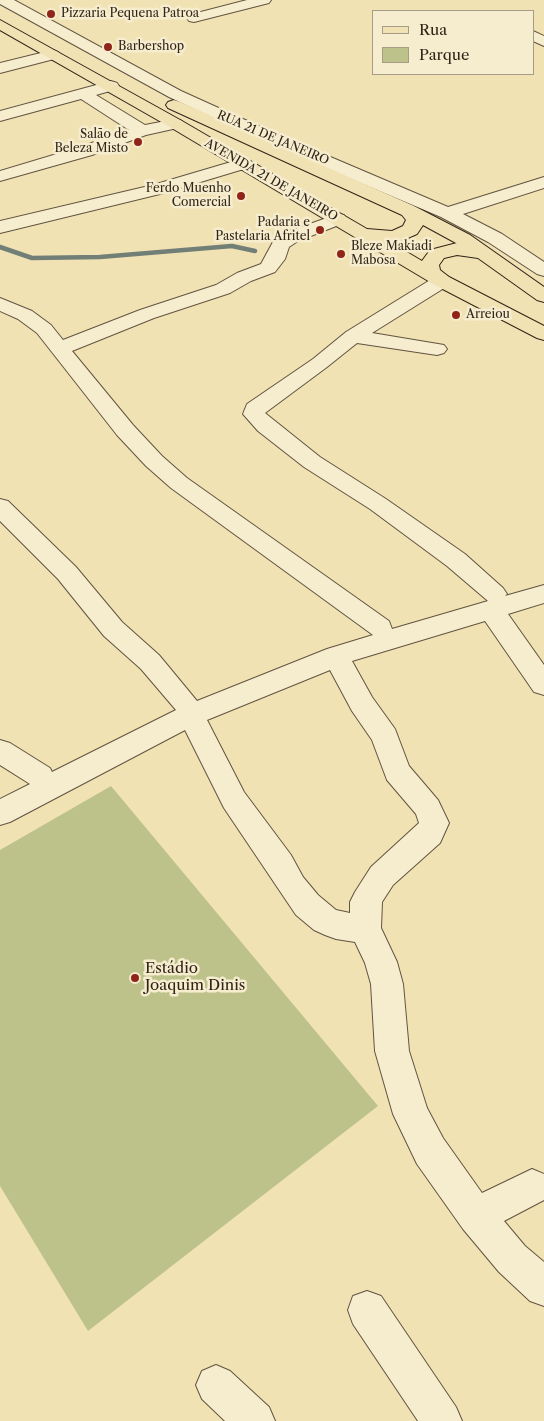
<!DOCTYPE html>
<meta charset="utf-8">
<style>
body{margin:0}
#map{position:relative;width:544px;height:1421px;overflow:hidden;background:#f1e2b4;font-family:"Libre Caslon Text",serif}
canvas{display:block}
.legend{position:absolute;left:372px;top:10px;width:162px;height:65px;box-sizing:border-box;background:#f6ecce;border:1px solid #a79c86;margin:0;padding:6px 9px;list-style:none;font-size:15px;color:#312419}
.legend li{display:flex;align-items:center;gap:10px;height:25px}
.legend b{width:25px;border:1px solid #a79c86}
</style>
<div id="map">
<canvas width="544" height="1421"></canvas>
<ul class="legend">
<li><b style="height:6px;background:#f1e2b4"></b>Rua</li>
<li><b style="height:14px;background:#bdc28b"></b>Parque</li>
</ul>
</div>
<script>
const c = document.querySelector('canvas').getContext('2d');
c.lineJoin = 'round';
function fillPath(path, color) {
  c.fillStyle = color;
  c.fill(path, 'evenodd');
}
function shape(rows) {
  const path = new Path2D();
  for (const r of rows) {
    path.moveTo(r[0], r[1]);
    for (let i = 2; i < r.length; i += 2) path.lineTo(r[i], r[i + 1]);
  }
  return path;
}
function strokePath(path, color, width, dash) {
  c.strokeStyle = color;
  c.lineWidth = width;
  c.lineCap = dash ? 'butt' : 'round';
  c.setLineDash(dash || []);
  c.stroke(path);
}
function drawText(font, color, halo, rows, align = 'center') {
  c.font = font + ' "Libre Caslon Text",serif';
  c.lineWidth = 5;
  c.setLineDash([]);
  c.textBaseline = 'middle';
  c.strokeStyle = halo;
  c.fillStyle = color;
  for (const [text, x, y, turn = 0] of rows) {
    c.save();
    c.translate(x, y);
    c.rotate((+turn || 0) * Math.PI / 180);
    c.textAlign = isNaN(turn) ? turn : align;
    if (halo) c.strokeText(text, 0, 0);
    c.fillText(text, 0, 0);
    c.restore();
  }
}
fillPath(shape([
 [111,786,378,1106,88,1331,0,1186,0,850]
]), '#bdc28b');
strokePath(shape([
 [0,247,32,258,100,257,232,246,255,251]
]), '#717f77', 4.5);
const minor = shape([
 [0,0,14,0,181,91,274,133,448,207,544,177,544,188,463,214,502,234,544,262,544,276,537,274,488,242,441,217,262,141,169,97,0,4,0,0],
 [247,0,271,0,269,3,194,22,189,21,187,18,189,15,247,0],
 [533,31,544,36,544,46,533,41,533,31],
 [53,50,58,52,61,55,58,58,0,73,0,63,53,50],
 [111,81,117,83,119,86,117,89,96,95,145,125,176,119,182,121,184,124,182,127,146,135,92,155,0,181,0,171,80,147,129,130,81,99,0,121,0,111,111,81],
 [241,159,247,160,250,164,247,168,164,193,0,233,0,221,153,185,241,159],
 [338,214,344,215,347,219,344,223,298,241,289,247,285,259,275,272,251,281,230,293,154,318,72,351,133,425,162,456,187,478,389,621,392,629,488,601,447,566,370,509,304,467,258,431,243,414,247,404,313,359,346,332,435,277,442,275,449,277,452,281,449,285,372,333,444,345,447,349,444,353,437,355,357,343,327,367,265,413,320,457,386,499,465,554,503,588,507,594,505,596,544,585,544,603,508,614,544,665,544,695,534,692,485,621,352,661,372,697,395,729,409,766,438,800,449,823,440,843,393,885,382,902,381,928,397,962,403,984,409,1051,427,1108,443,1138,482,1193,532,1169,544,1174,544,1200,504,1221,525,1246,544,1262,544,1306,530,1301,499,1272,463,1229,417,1164,393,1114,375,1051,371,984,365,963,355,942,336,939,325,935,314,930,296,915,224,808,185,730,10,822,0,825,0,799,30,784,0,765,0,740,10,743,50,768,52,772,176,710,141,669,104,636,58,579,0,521,0,499,8,501,76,567,122,622,159,655,197,701,327,649,373,635,171,488,146,466,117,435,37,333,18,319,0,311,0,298,32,311,51,325,63,340,140,310,216,285,237,273,261,264,274,240,284,233,338,214],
 [330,670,352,711,372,740,387,780,416,814,419,823,371,867,355,892,350,902,350,913,336,910,318,895,303,877,291,855,244,792,207,720,330,670],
 [367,1291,381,1296,456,1407,462,1421,418,1421,353,1324,348,1310,353,1296,367,1291],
 [216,1365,230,1371,269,1407,275,1421,225,1421,202,1399,196,1385,202,1371,216,1365]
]);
const major = shape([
 [0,20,182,121,367,229,392,231,403,226,406,220,402,215,168,108,166,105,168,102,174,100,180,102,414,206,470,235,544,287,544,302,537,300,478,258,457,255,444,258,439,265,440,270,449,277,544,326,544,340,537,338,435,285,170,127,0,30,0,20],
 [423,225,456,243,457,243,430,250,422,261,390,242,401,241,417,234,423,225]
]);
strokePath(minor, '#615440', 2);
strokePath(major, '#312419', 2);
fillPath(minor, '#f6ecce');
fillPath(major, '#f1e2b4');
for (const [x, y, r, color] of [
 [51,14,5,"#8f2418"],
 [108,47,5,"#8f2418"],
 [138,142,5,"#8f2418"],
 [241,196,5,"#8f2418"],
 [320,230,5,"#8f2418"],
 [341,254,5,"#8f2418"],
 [456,315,5,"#8f2418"],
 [135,978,5,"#8f2418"]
]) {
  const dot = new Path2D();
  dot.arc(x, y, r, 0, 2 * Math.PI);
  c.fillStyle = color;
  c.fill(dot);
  strokePath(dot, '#f6ecce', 2);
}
drawText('12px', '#312419', '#f6ecce', [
 ["Pizzaria Pequena Patroa",61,14],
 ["Barbershop",118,47],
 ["Salão de",128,135,"right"],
 ["Beleza Misto",128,149,"right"],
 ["Ferdo Muenho",231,189,"right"],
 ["Comercial",231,203,"right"],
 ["Padaria e",310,223,"right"],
 ["Pastelaria Afritel",310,237,"right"],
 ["Bleze Makiadi",351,247],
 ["Mabosa",351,261],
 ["Arreiou",466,315]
], 'left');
drawText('12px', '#312419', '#f6ecce', [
 ["RUA 21 DE JANEIRO",273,138,23],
 ["AVENIDA 21 DE JANEIRO",271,180,30]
]);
drawText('15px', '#312419', '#f6ecce', [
 ["Estádio",145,969],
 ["Joaquim Dinis",145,986]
], 'left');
</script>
